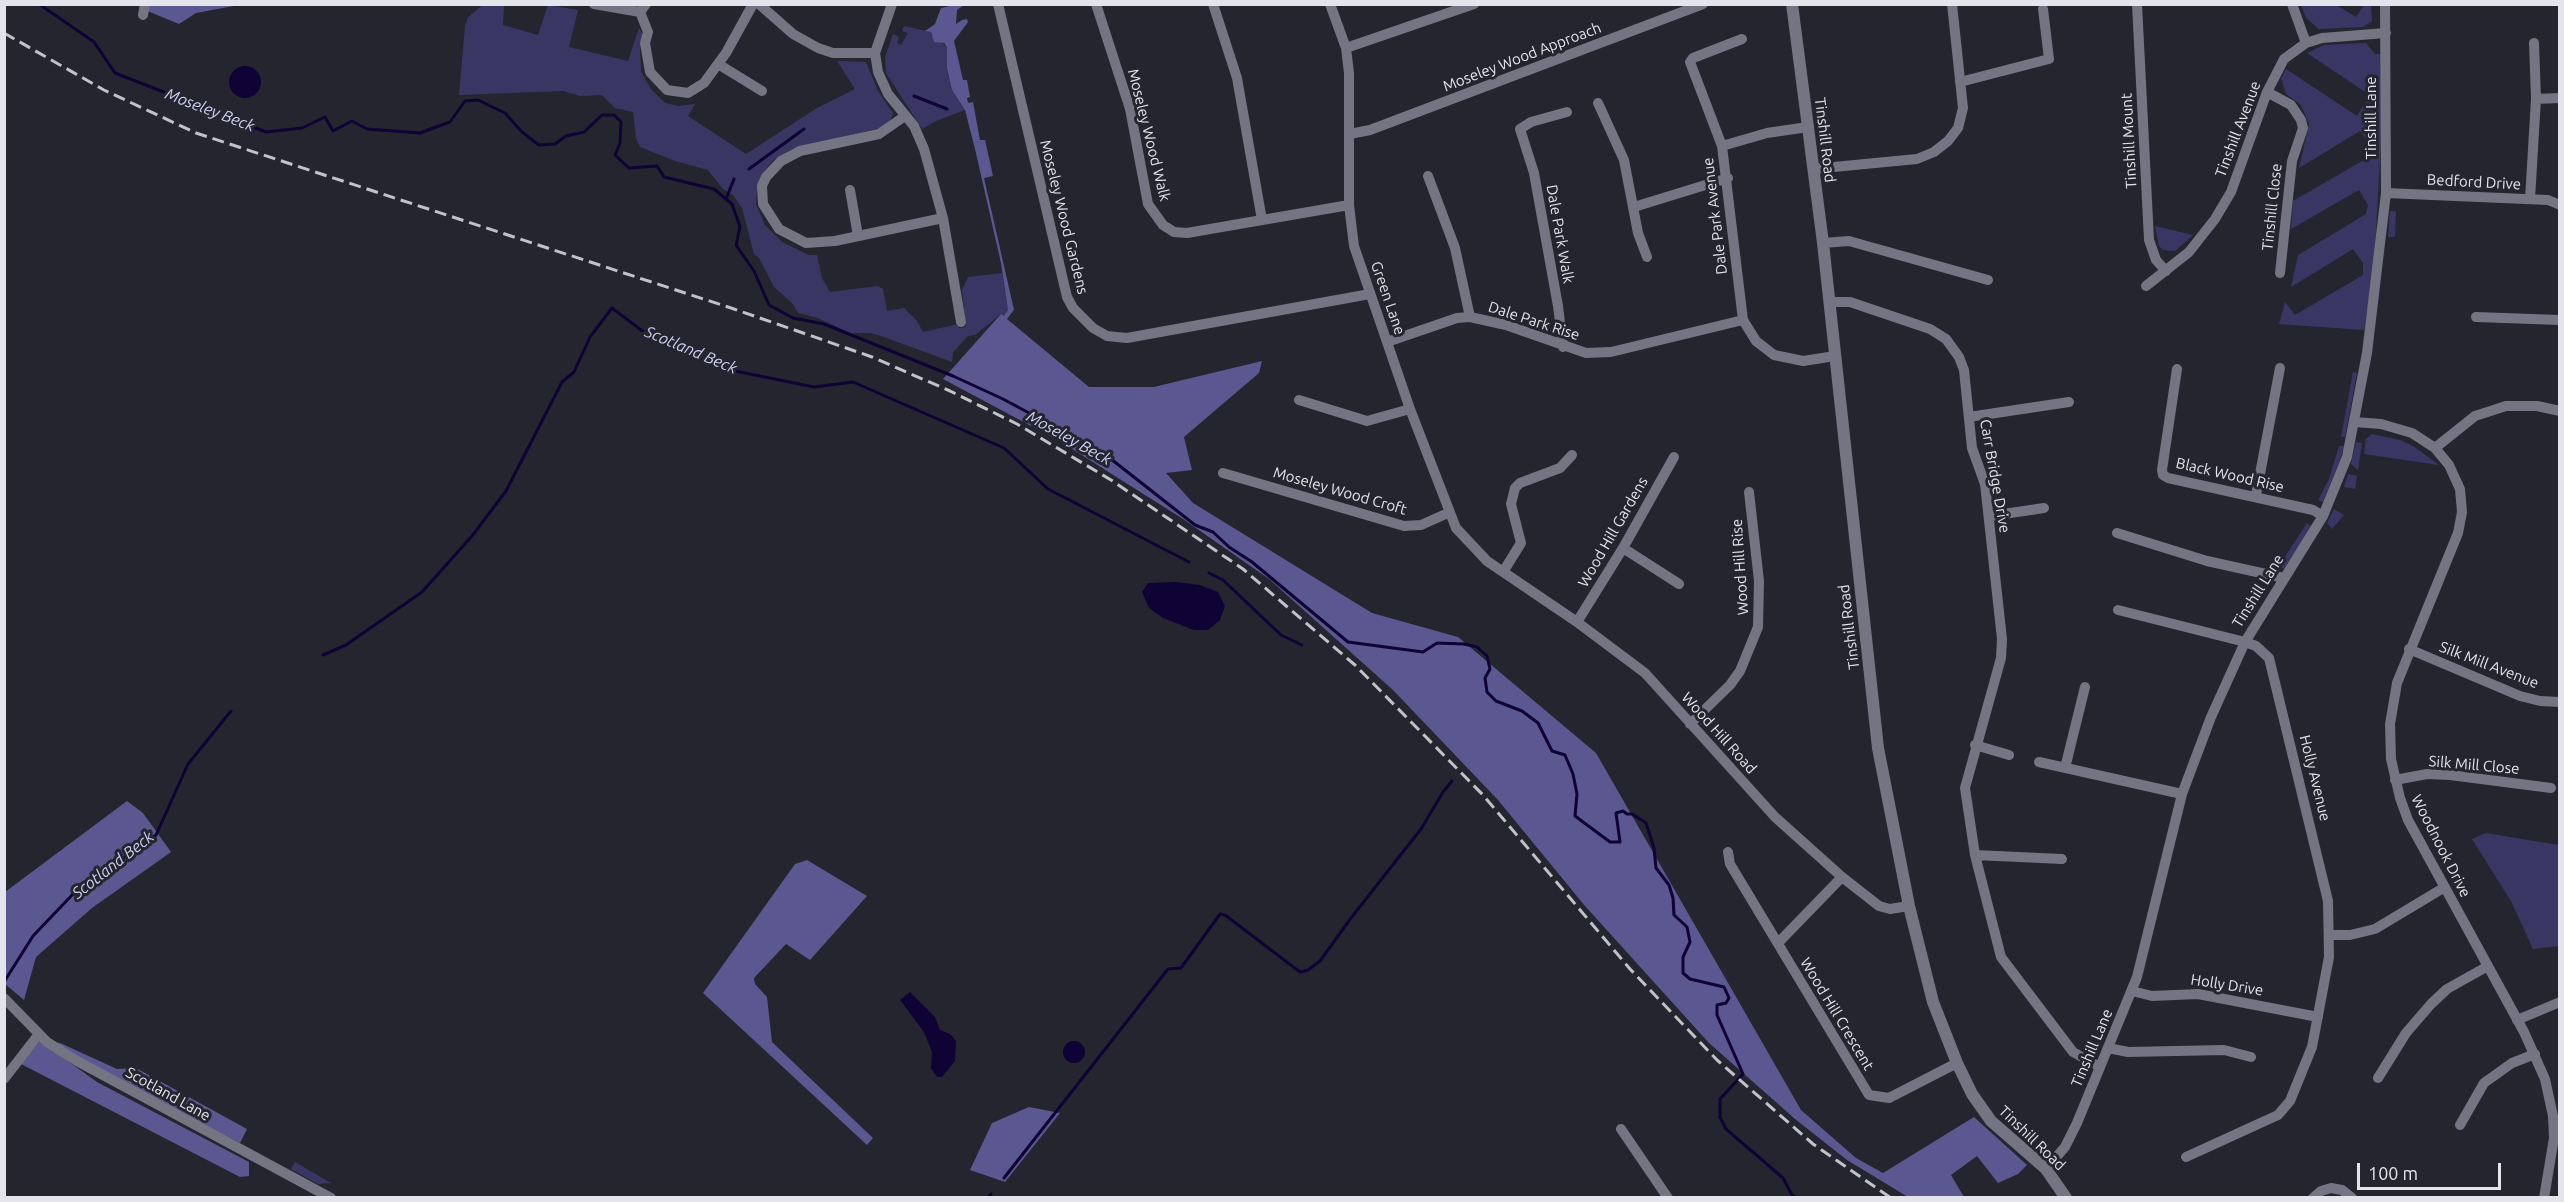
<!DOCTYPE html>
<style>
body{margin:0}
#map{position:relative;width:2564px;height:1202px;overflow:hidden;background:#252530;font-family:Ubuntu,sans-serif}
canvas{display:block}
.frame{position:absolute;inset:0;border:6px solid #e4e4ec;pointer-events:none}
.scale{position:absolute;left:2357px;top:1163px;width:144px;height:27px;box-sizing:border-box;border:3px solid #e4e4ec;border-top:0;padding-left:8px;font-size:18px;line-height:21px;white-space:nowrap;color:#e4e4ec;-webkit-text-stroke:4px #252530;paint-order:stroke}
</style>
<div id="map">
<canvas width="2564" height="1202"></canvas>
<div class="frame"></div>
<div class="scale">100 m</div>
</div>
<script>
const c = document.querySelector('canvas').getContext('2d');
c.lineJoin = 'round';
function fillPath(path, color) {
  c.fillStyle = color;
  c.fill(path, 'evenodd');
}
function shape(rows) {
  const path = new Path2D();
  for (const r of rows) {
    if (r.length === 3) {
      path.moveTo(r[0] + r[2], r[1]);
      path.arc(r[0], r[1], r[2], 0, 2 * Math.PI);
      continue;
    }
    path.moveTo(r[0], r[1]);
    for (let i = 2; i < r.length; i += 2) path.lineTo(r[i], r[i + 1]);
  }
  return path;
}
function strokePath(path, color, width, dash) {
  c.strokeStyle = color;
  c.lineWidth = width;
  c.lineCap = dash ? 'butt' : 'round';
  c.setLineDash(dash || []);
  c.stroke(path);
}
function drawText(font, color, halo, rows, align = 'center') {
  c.font = font + ' Ubuntu,sans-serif';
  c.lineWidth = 6;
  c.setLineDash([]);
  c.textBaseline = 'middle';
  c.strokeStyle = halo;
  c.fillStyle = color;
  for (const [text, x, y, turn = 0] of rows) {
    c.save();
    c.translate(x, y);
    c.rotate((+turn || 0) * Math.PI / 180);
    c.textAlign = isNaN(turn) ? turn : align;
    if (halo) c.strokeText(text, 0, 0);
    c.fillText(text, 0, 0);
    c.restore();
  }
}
fillPath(shape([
 [483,5,504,5,503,25,538,35,548,5,578,10,569,47,628,61,639,28,643,35,640,50,641,72,651,89,665,103,679,106,695,104,688,116,746,154,817,108,855,89,837,61,866,62,878,91,893,113,890,122,880,128,792,149,773,160,763,173,757,192,756,204,765,225,782,242,809,255,817,255,822,278,830,292,878,286,883,289,887,311,904,308,917,321,923,332,958,324,959,328,966,327,962,290,968,277,1002,273,1008,310,1004,316,1001,314,975,335,968,336,953,352,952,362,884,337,870,333,850,333,818,318,798,313,793,304,774,287,759,258,754,254,742,208,733,195,723,189,708,170,675,161,640,147,636,138,633,112,615,108,602,95,580,96,563,91,459,95,465,26,468,17],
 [2301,5,2336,5,2356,17,2364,5,2371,5,2372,21,2363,27,2319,29,2306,18],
 [904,26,931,32,931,35,947,47,947,68,952,90,965,110,936,121,922,129,886,73,885,57,893,34,899,37,897,43,901,45,908,33,902,31],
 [2366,43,2375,54,2381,54,2381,140,2374,268,2364,330,2279,324,2285,302,2295,315,2363,275,2363,263,2353,249,2291,287,2298,255,2366,214,2368,205,2359,190,2291,229,2293,201,2369,157,2369,143,2360,131,2299,168,2309,124,2301,105,2286,94,2281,78,2286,69,2357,116,2370,95,2307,53,2324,45],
 [2390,211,2396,211,2395,237,2388,237],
 [2155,226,2193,235,2175,251,2163,250,2159,246],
 [2353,372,2357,373,2345,437,2341,437],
 [2372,434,2400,440,2413,446,2439,465,2364,454,2366,439],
 [2356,442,2362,443,2358,470,2351,464],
 [2339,446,2344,446,2340,460,2323,502,2318,500,2329,479],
 [2348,474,2357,476,2355,489,2344,487],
 [2334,509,2344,515,2332,529,2327,523],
 [2307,523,2311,526,2302,542,2284,569,2279,566],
 [2486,833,2559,845,2559,946,2533,949,2511,901,2472,839],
 [295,1162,331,1183,318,1184,291,1169]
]), '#3a3664');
fillPath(shape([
 [146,5,239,5,196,13,179,24,145,10],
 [955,5,964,5,957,10,956,24,962,20,967,19,968,22,954,41,963,80,967,80,970,97,967,98,968,103,973,102,980,140,985,140,993,176,984,178,1014,310,1007,319,1089,387,1154,387,1262,361,1259,373,1184,437,1192,470,1166,473,1193,503,1372,613,1458,637,1596,753,1801,1110,1856,1158,1883,1173,1974,1117,2027,1165,2018,1174,1998,1183,1977,1156,1951,1175,1964,1197,1908,1197,1847,1160,1795,1119,1709,1043,1585,906,1498,800,1393,690,1269,579,1183,519,1061,442,943,379,1001,314,1004,316,1008,310,1001,263,975,149,965,110,952,90,947,68,947,47,944,43,934,42,931,32,925,31,935,24,941,8],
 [127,801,143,813,171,852,92,908,36,957,24,1000,5,984,5,892],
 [807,860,867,896,810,960,786,944,754,978,755,984,767,997,772,1042,873,1138,867,1145,703,993,795,864],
 [40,1041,97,1082,249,1162,249,1176,240,1177,21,1064],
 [58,1042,117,1069,136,1068,247,1129,240,1143,109,1075,60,1046],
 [1029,1107,1060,1113,1005,1182,970,1170,992,1123]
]), '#5b5791');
fillPath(shape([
 [245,82,16],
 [1176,582,1200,585,1218,592,1225,606,1220,620,1208,630,1194,630,1163,618,1149,608,1142,592,1148,583],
 [910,992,935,1017,940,1030,950,1034,956,1041,955,1061,942,1077,937,1077,931,1068,932,1052,924,1032,900,1000],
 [1074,1052,11]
]), '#0f0234');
strokePath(shape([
 [39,4,94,42,115,73,266,132,302,128,325,117,333,131,352,121,367,129,420,133,450,122,465,101,478,100,505,113,522,132,539,145,555,144,566,136,584,132,602,115,614,115,621,122,620,143,615,155,629,168,657,166,664,177,714,189,732,204,740,227,736,245,754,271,769,305,793,318,824,324,953,376,1003,399,1102,452,1195,525,1213,532,1229,547,1252,562,1348,642,1423,652,1437,643,1464,644,1477,647,1487,656,1490,669,1485,678,1487,692,1496,701,1522,711,1538,723,1552,751,1565,755,1573,774,1577,794,1575,816,1610,842,1620,842,1616,813,1623,811,1627,814,1632,814,1646,823,1654,848,1656,868,1669,885,1673,898,1674,915,1687,927,1690,942,1683,957,1683,973,1690,979,1724,987,1729,998,1726,1003,1717,1005,1717,1015,1743,1074,1720,1099,1720,1117,1726,1129,1783,1178,1792,1195,1797,1198],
 [914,96,947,109],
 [749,169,804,129],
 [726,199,734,179],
 [1209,573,1223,580,1281,635,1302,645],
 [323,655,346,645,422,592,472,536,506,491,562,382,574,372,590,337,612,308,645,333,673,340,703,359,735,371,814,387,853,382,1004,448,1048,489,1189,562],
 [4,982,33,936,73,894,156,835,188,764,231,711],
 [1004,1178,1168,969,1181,968,1220,914,1225,915,1300,972,1308,970,1320,961,1351,918,1421,829,1443,792,1452,781],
 [988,1198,991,1194]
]), '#0f0234', 3);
strokePath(shape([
 [594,4,640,12,646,4],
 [759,4,793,34,818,48,833,53,875,53],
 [892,4,875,53,878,72,888,94,914,126,924,149,943,218,961,322],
 [998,4,1067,297,1073,308,1093,328,1107,336,1127,338,1370,294],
 [1096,4,1130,109,1148,204,1163,225,1174,232,1187,233,1349,205],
 [1213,4,1237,78,1262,220],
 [1330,4,1346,48,1349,73,1349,205,1354,246,1410,409,1456,528,1487,561,1577,622,1645,673,1775,817,1842,877,1879,906,1890,909,1909,906],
 [2137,4,2149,240,2156,260,2166,271],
 [2292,4,2306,43],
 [640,12,648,32,645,43,650,72,667,90,688,93,704,83,726,53,753,4],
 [143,15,145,4],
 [1742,39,1693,58,1690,62,1722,146,1743,320,1756,341,1774,355,1803,361,1835,356],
 [1346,48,1474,4],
 [718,64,762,91],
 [1960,82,2049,59,2043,9],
 [2267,92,2291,105,2301,120,2303,128,2292,161,2280,273],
 [2536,99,2560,98],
 [1598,103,1624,160,1638,233,1647,257],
 [905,116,879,134,800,151,781,161,766,177,762,186,763,204,779,229,806,243,835,241,943,218],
 [1350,134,1370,130,1703,4],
 [1722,146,1767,133,1808,127],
 [1813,169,1917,159,1934,152,1948,141,1958,128,1963,108,1952,4],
 [1428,176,1455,248,1470,317],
 [850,190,858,236],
 [2386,193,2548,200,2560,205],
 [2530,199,2536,99,2534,43],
 [1634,207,1728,178],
 [1823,243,1849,241,1988,280],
 [2146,286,2189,252,2215,219,2231,192,2267,92,2284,59,2306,43,2322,38,2386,33],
 [1829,302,1850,302,1930,329,1946,339,1959,357,1964,370,1972,448,1985,484,2002,639,2001,658,1965,788,1975,855,2001,957,2073,1052,2100,1067],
 [2476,317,2560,320],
 [1387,342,1457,318,1470,317,1506,325,1586,353,1611,352,1743,320],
 [1563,347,1558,306,1534,173,1520,129,1531,122,1567,112],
 [2177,369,2162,470,2163,475,2168,478,2313,510,2323,516],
 [1299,400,1367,421,1410,409],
 [1969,417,2069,402],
 [2355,422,2381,424,2412,433,2435,448,2449,465,2460,489,2462,512,2458,533,2397,683,2390,724,2391,759,2400,798,2408,820,2524,1032,2545,1079,2553,1116,2554,1138,2544,1198],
 [2435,448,2475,416,2506,406,2537,406,2560,411],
 [1223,473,1404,526,1421,525,1448,513],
 [2256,495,2280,368],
 [1990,516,2044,508],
 [2117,533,2207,561,2284,578],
 [1623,548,1679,584],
 [1503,572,1521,543,1511,504,1515,488,1520,483,1560,468,1572,455],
 [2118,610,2245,642,2256,646,2269,658,2328,901,2329,957,2312,1047,2290,1101,2278,1115,2186,1157],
 [1577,622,1623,548,1674,457],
 [2409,649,2520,696,2540,701,2560,702],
 [1690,724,1730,685,1740,671,1758,627,1759,581,1749,492],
 [1975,745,2009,755],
 [2039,762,2182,794],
 [2065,768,2085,687],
 [2395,780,2427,774,2450,775,2551,788],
 [1728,852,1730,864,1869,1095,1889,1098,1957,1063],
 [1975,855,2062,859],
 [2329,935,2350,935,2375,929,2445,887],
 [1778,943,1842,877],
 [2132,991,2152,996,2198,994,2318,1017],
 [4,998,47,1042,77,1061,331,1198],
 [2517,1020,2560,1002],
 [2108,1048,2128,1052,2224,1050,2251,1057],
 [2378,1078,2406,1033,2431,1004,2447,989,2488,966],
 [4,1079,39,1034],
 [2460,1125,2484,1083,2512,1063,2535,1054],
 [1621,1129,1668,1198],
 [2046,1169,2065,1147,2077,1123,2137,977,2182,794,2211,717,2245,642,2323,516,2347,457,2367,353,2386,193,2385,4],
 [2313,1198,2321,1191,2331,1188,2342,1190,2352,1198]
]), '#747482', 10);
strokePath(shape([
 [1792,4,1823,243,1878,748,1909,906,1933,1002,1957,1063,1972,1094,1991,1121,2046,1169,2066,1198]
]), '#747482', 12);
strokePath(shape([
 [4,33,104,90,196,133,734,309,872,357,950,391,1017,424,1111,480,1243,569,1355,665,1483,795,1630,969,1717,1060,1813,1144,1891,1198]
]), '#c1c1ca', 3, [12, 6]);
drawText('15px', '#e4e4ec', '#252530', [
 ["Moseley Wood Approach",1522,57,-21],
 ["Tinshill Lane",2371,118,-90],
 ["Tinshill Avenue",2238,129,-69],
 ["Moseley Wood Walk",1149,135,76],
 ["Tinshill Road",1825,140,83],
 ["Tinshill Mount",2129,141,-93],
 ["Bedford Drive",2474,182,3],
 ["Tinshill Close",2272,207,-84],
 ["Dale Park Avenue",1715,216,-97],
 ["Moseley Wood Gardens",1064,217,76],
 ["Dale Park Walk",1560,234,80],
 ["Green Lane",1388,298,71],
 ["Dale Park Rise",1534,321,18],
 ["Black Wood Rise",2230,475,13],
 ["Carr Bridge Drive",1995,476,80],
 ["Moseley Wood Croft",1340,491,16],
 ["Wood Hill Gardens",1613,532,-60],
 ["Wood Hill Rise",1740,567,-94],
 ["Tinshill Lane",2258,591,-58],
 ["Tinshill Road",1849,627,-97],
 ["Silk Mill Avenue",2489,665,21],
 ["Wood Hill Road",1719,733,48],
 ["Silk Mill Close",2474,765,5],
 ["Holly Avenue",2315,778,76],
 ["Woodnook Drive",2441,846,63],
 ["Holly Drive",2227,985,9],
 ["Wood Hill Crescent",1837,1014,59],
 ["Tinshill Lane",2092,1048,-67],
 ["Scotland Lane",168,1094,29],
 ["Tinshill Road",2032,1138,44]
]);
drawText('italic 16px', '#d0d0f3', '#252530', [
 ["Moseley Beck",210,110,21],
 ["Scotland Beck",691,350,23],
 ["Moseley Beck",1069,438,29],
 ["Scotland Beck",113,865,-38]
]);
</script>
